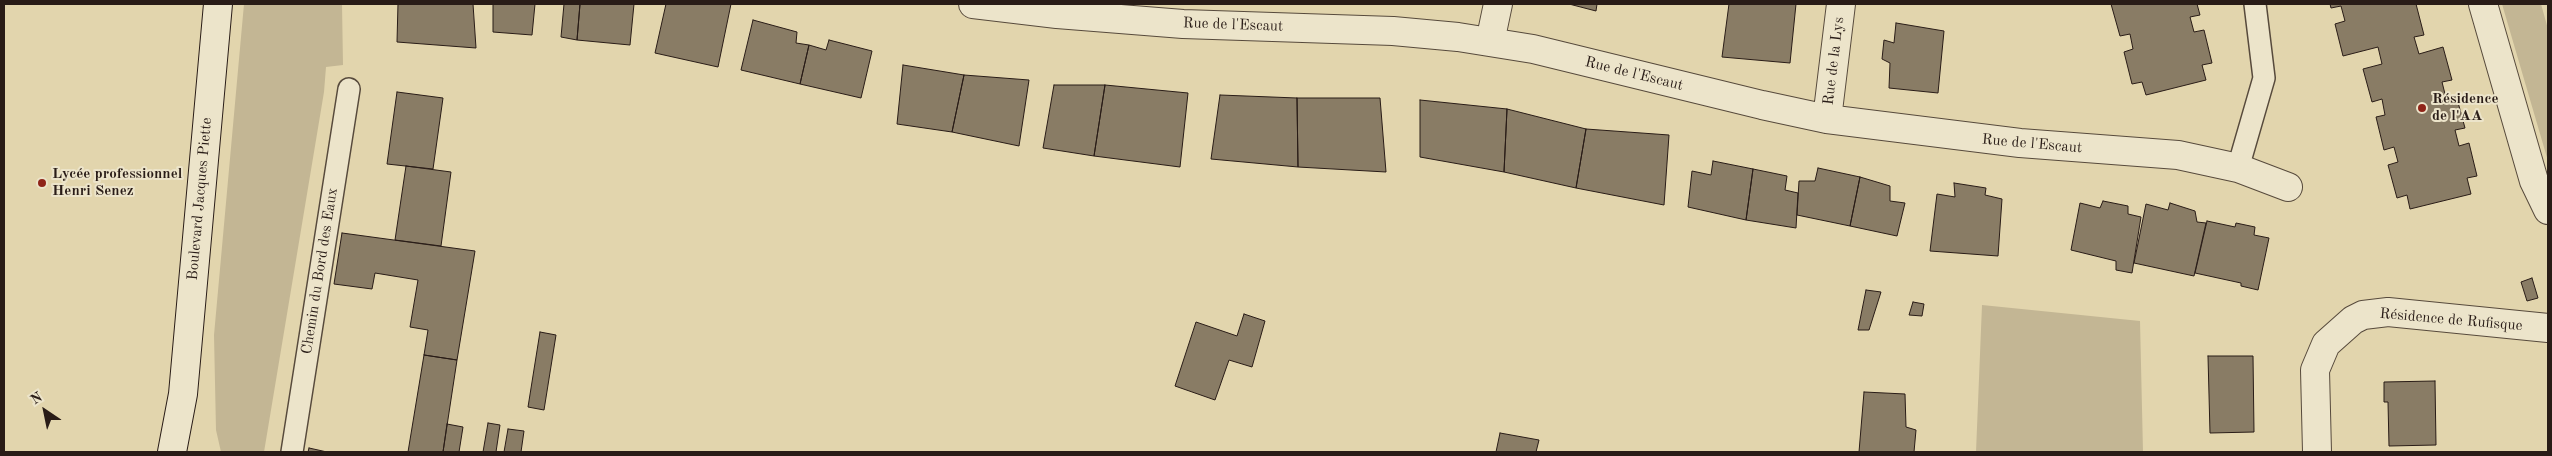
<!DOCTYPE html>
<meta charset="utf-8">
<style>
body{margin:0}
#map{position:relative;width:2552px;height:456px;overflow:hidden;background:#e2d5ad;font-family:"Old Standard TT",serif}
canvas{display:block}
.frame{position:absolute;inset:0;border:5px solid #291c17;pointer-events:none}
.north{position:absolute;left:20px;top:386px;width:50px;height:50px;-webkit-text-stroke:4px #ece4ca;paint-order:stroke;rotate:326deg;font-size:14px;font-weight:700;line-height:20px;text-align:center;color:#291c17}
.north::after{content:'';display:block;margin:auto;width:18px;height:22px;background:#291c17;clip-path:polygon(50% 0,100% 100%,50% 72%,0 100%)}
</style>
<div id="map">
<canvas width="2552" height="456"></canvas>
<div class="frame"></div>
<div class="north">N</div>
</div>
<script>
const c = document.querySelector('canvas').getContext('2d');
c.lineJoin = 'round';
function fillPath(path, color) {
  c.fillStyle = color;
  c.fill(path, 'evenodd');
}
function shape(rows) {
  const path = new Path2D();
  for (const r of rows) {
    path.moveTo(r[0], r[1]);
    for (let i = 2; i < r.length; i += 2) path.lineTo(r[i], r[i + 1]);
  }
  return path;
}
function strokePath(path, color, width, dash) {
  c.strokeStyle = color;
  c.lineWidth = width;
  c.lineCap = dash ? 'butt' : 'round';
  c.setLineDash(dash || []);
  c.stroke(path);
}
function drawText(font, color, halo, rows, align = 'center') {
  c.font = font + ' "Old Standard TT",serif';
  c.lineWidth = 4;
  c.setLineDash([]);
  c.textBaseline = 'middle';
  c.strokeStyle = halo;
  c.fillStyle = color;
  for (const [text, x, y, turn = 0] of rows) {
    c.save();
    c.translate(x, y);
    c.rotate((+turn || 0) * Math.PI / 180);
    c.textAlign = isNaN(turn) ? turn : align;
    if (halo) c.strokeText(text, 0, 0);
    c.fillText(text, 0, 0);
    c.restore();
  }
}
fillPath(shape([
 [244,4,342,4,343,65,326,67,324,92,264,452,221,452,216,430,214,335],
 [2502,4,2541,4,2548,29,2548,161],
 [1982,305,2140,321,2143,452,1976,452]
]), '#c3b694');
const building = shape([
 [398,4,473,4,476,48,397,42,398,4],
 [493,4,535,4,532,35,493,32,493,4],
 [564,4,580,4,577,40,561,37,564,4],
 [580,4,634,4,630,45,577,40,580,4],
 [666,4,731,4,718,67,655,53,666,4],
 [1569,4,1597,4,1596,11,1569,4],
 [1729,4,1796,4,1790,63,1722,57,1729,4],
 [2111,4,2197,4,2200,15,2190,17,2194,32,2204,30,2212,63,2202,65,2206,80,2146,95,2142,82,2132,84,2124,52,2133,49,2130,34,2120,36,2111,4],
 [2330,4,2416,4,2424,35,2414,37,2419,54,2443,47,2452,80,2442,82,2446,98,2456,95,2465,128,2455,130,2459,146,2469,143,2477,176,2467,178,2471,194,2410,209,2407,195,2397,198,2388,165,2398,162,2394,147,2384,150,2376,117,2385,115,2382,99,2372,102,2363,69,2382,64,2378,47,2343,56,2335,24,2345,21,2341,6,2331,8,2330,4],
 [753,20,797,32,796,43,809,45,800,84,741,70,753,20],
 [1896,23,1944,31,1938,93,1889,88,1890,63,1882,59,1884,40,1894,43,1896,23],
 [829,40,872,51,861,98,800,84,809,45,826,50,829,40],
 [903,65,964,75,952,132,897,124,903,65],
 [964,75,1029,80,1019,146,952,132,964,75],
 [1054,85,1105,85,1094,156,1043,148,1054,85],
 [1105,85,1188,93,1180,167,1094,156,1105,85],
 [397,92,443,98,433,169,387,164,397,92],
 [1220,95,1297,98,1298,167,1211,159,1220,95],
 [1297,98,1380,98,1386,172,1298,167,1297,98],
 [1420,100,1507,109,1504,172,1420,157,1420,100],
 [1507,109,1586,129,1576,188,1504,172,1507,109],
 [1586,129,1669,135,1664,205,1576,188,1586,129],
 [1713,161,1753,169,1746,220,1688,207,1692,171,1711,175,1713,161],
 [406,166,451,172,441,246,395,240,406,166],
 [1818,168,1860,177,1850,226,1797,215,1799,181,1815,181,1818,168],
 [1753,169,1787,176,1785,190,1798,193,1796,228,1746,220,1753,169],
 [1860,177,1890,186,1890,201,1905,203,1897,236,1850,226,1860,177],
 [1954,183,1986,188,1985,195,2002,199,1998,256,1930,251,1937,194,1955,197,1954,183],
 [2103,201,2128,206,2128,214,2141,217,2132,273,2116,270,2116,261,2071,250,2080,203,2100,208,2103,201],
 [2170,203,2195,211,2197,222,2206,223,2194,276,2134,263,2146,204,2168,210,2170,203],
 [2207,221,2235,227,2236,223,2255,227,2254,235,2269,238,2258,290,2241,286,2241,283,2195,273,2207,221],
 [342,233,475,251,457,360,424,355,428,330,410,327,418,280,375,273,372,289,334,284,342,233],
 [2532,278,2538,298,2527,301,2521,282,2532,278],
 [1866,290,1881,292,1869,330,1858,330,1866,290],
 [1913,302,1924,304,1922,316,1909,315,1913,302],
 [1244,314,1265,321,1252,367,1229,360,1215,400,1175,386,1196,322,1237,336,1244,314],
 [540,332,556,335,544,410,528,407,540,332],
 [424,355,457,360,443,452,408,452,424,355],
 [2208,356,2253,356,2254,432,2210,433,2208,356],
 [2435,381,2436,445,2389,446,2388,402,2384,402,2384,382,2435,381],
 [1864,392,1905,394,1906,427,1916,430,1914,452,1859,452,1864,392],
 [488,423,500,425,496,452,483,452,488,423],
 [447,424,463,427,459,452,443,452,447,424],
 [508,429,524,431,521,452,504,452,508,429],
 [1500,433,1539,440,1536,452,1496,452,1500,433],
 [309,448,327,452,308,452,309,448]
]);
fillPath(building, '#897c65');
strokePath(building, '#291c17', 1);
const service = shape([
 [2238,168,2264,78,2255,4],
 [292,452,349,89]
]);
const minor = shape([
 [973,4,1057,14,1183,24,1393,31,1458,37,1533,49,1762,105,1827,119,2020,143,2178,155,2238,168,2288,187],
 [2483,4,2534,181,2548,210],
 [1490,42,1498,4],
 [1827,119,1841,4],
 [2317,452,2315,370,2326,344,2353,320,2363,315,2388,312,2548,328]
]);
const secondary = shape([
 [172,452,183,394,218,4]
]);
strokePath(service, '#574a3c', 24);
strokePath(minor, '#574a3c', 30);
strokePath(secondary, '#291c17', 30);
strokePath(service, '#ece4ca', 21);
strokePath(minor, '#ece4ca', 28);
strokePath(secondary, '#ece4ca', 28);
for (const [x, y, r, color] of [
 [2422,108,5,"#8f2418"],
 [42,183,5,"#8f2418"]
]) {
  const dot = new Path2D();
  dot.arc(x, y, r, 0, 2 * Math.PI);
  c.fillStyle = color;
  c.fill(dot);
  strokePath(dot, '#ece4ca', 2);
}
drawText('15px', '#291c17', '#ece4ca', [
 ["Rue de l'Escaut",1233,25,2],
 ["Rue de la Lys",1834,61,-83],
 ["Rue de l'Escaut",1634,74,14],
 ["Rue de l'Escaut",2032,144,5],
 ["Boulevard Jacques Piette",200,199,-85],
 ["Chemin du Bord des Eaux",320,271,-81],
 ["Résidence de Rufisque",2451,320,5]
]);
drawText('bold 15px', '#291c17', '#ece4ca', [
 ["Résidence",2432,99],
 ["de l'AA",2432,116],
 ["Lycée professionnel",52,174],
 ["Henri Senez",52,191]
], 'left');
</script>
